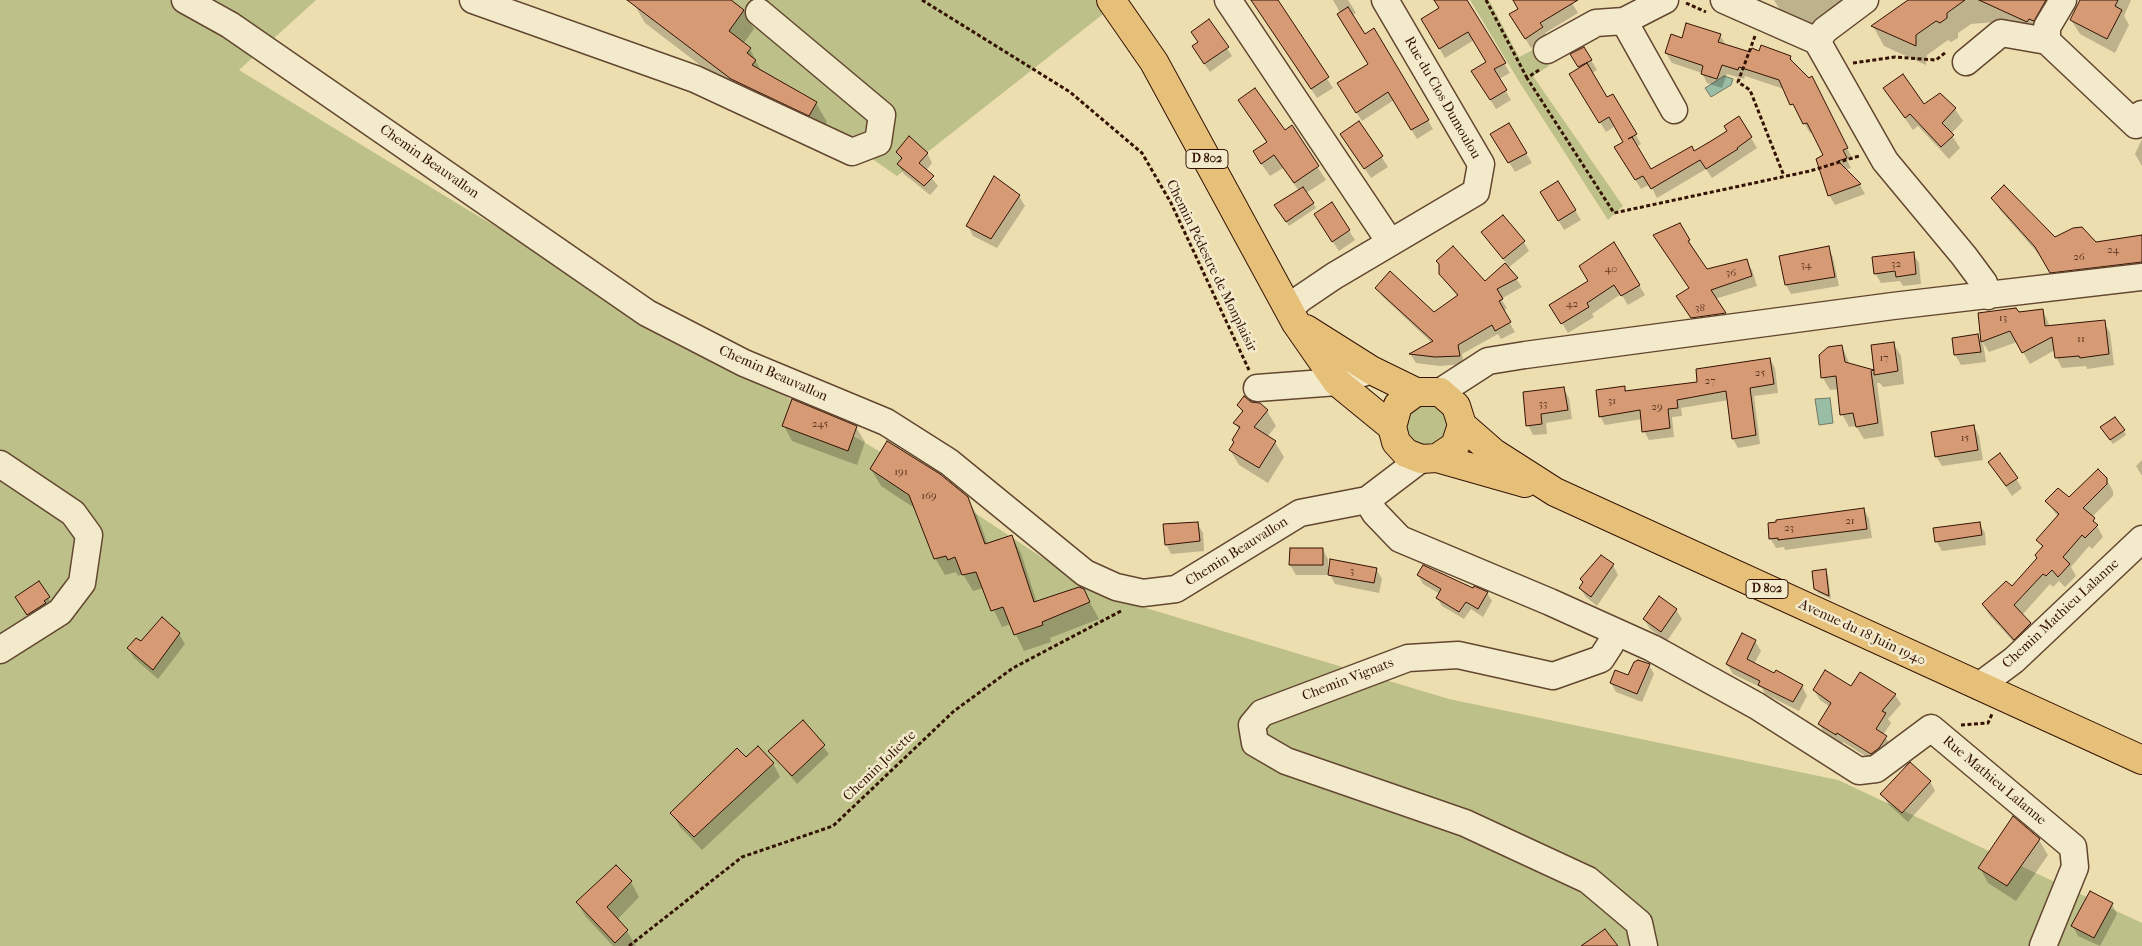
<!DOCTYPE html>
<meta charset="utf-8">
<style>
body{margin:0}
canvas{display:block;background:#eddeb0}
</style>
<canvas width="2142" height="946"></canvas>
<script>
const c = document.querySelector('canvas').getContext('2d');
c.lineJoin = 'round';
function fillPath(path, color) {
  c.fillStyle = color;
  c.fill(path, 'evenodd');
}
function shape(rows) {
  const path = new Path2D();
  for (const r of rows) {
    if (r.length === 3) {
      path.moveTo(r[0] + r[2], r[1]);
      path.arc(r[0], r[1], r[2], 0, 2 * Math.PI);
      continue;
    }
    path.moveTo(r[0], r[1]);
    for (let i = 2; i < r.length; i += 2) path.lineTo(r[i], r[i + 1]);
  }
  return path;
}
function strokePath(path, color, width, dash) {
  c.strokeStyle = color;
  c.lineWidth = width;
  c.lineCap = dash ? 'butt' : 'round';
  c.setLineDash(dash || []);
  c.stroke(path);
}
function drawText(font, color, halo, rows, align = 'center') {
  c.font = font + ' "IM FELL French Canon",serif';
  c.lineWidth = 5;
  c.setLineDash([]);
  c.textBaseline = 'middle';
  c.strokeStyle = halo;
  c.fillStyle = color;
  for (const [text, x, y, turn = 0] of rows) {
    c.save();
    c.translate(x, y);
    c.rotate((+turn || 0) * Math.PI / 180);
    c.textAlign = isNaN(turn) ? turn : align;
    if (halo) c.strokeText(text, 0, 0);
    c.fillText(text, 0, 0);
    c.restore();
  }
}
fillPath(shape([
 [0,0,316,0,239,70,468,210,896,461,1096,593,1449,699,1838,780,2142,923,2142,946,0,946],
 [642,0,1121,0,897,176],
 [1470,0,1489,0,1519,57,1539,47,1549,66,1533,76,1623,206,1608,220,1520,83],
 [1426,424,22]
]), '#bdc088');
const water = shape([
 [1724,76,1733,79,1731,85,1711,97,1705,88,1724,76],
 [1830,398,1833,423,1819,425,1815,399,1830,398]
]);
fillPath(water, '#9abda6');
strokePath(water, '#717965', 1);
fillPath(shape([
 [638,0,730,0,743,10,754,29,743,44,750,49,760,69,816,103,827,122,820,134,743,98,645,23,634,4],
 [1252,0,1276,0,1333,88,1317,98],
 [1333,0,1348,0,1356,13,1352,15,1365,35,1374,30,1433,129,1417,139,1394,100,1362,121,1344,93,1369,64],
 [1436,0,1467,0,1510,73,1499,79,1511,100,1496,109,1473,71,1488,62,1474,40,1445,58,1423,20,1441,9],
 [1522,0,1573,0,1571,1,1578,13,1545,33,1547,38,1531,48,1516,24],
 [1774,0,1840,0,1845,24,1816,32,1783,15],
 [1910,0,2053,0,2045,40,1995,22,1971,24,1958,33,1958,38,1951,42,1948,40,1927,55,1926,65,1884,46,1873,26],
 [2081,0,2131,0,2124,16,2129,25,2115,53,2080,34,2071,20],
 [1209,21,1232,56,1210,72,1198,55,1199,43],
 [1720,35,1726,45,1751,54,1760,52,1790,57,1795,66,1817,87,1852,158,1847,160,1851,168,1845,170,1860,185,1865,194,1835,205,1829,195,1825,156,1813,132,1810,133,1784,89,1745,76,1744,79,1727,74,1722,88,1707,83,1702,73,1672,63,1666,53,1682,39],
 [1584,48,1597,70,1592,73,1607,99,1621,110,1641,144,1636,147,1650,171,1694,153,1729,132,1739,118,1757,148,1712,178,1706,169,1657,198,1650,184,1641,189,1621,157,1625,143,1615,126,1606,132,1576,84,1580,68,1572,55],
 [1884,88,1924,106,1940,95,1955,109,1963,121,1951,134,1960,148,1949,159,1918,126,1913,130],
 [1239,100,1285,131,1291,127,1326,180,1306,193,1316,208,1289,226,1279,210,1299,191,1283,168,1270,176,1262,165,1254,152,1267,143],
 [1359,123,1388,167,1371,178,1348,144],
 [1509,125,1532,163,1515,172,1498,144],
 [2142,139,2142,166,2135,154],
 [897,152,927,153,932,163,926,171,938,186,930,195,904,174,898,164,902,160],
 [1558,183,1581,220,1564,230,1542,192],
 [1019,196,1025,206,997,248,973,236,968,226],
 [1993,198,2054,238,2095,244,2142,236,2142,274,2058,284,2043,259,2000,210],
 [1331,203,1355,240,1339,251,1321,224],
 [1679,225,1707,270,1746,260,1752,270,1757,286,1715,299,1730,322,1697,327,1683,306,1690,289],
 [1483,233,1524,242,1529,251,1508,268,1522,287,1501,299,1507,308,1503,311,1515,332,1501,339,1498,334,1462,354,1464,364,1440,366,1416,363,1411,355,1432,343,1382,296,1377,288,1434,314,1458,297,1440,274,1484,283,1506,263],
 [1614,244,1645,295,1628,305,1621,294,1592,314,1594,317,1568,333,1551,305,1589,281],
 [1828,248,1833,257,1839,286,1791,294,1786,285,1781,257],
 [1913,253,1919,263,1921,284,1903,286,1900,281,1881,283,1875,273],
 [2043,310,2050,327,2104,322,2110,333,2114,365,2087,369,2086,366,2062,368,2056,357,2055,350,2030,364,2017,342,1989,352,1983,343,1986,362,1961,365,1955,355,1954,339,1978,336,1983,345,1980,314],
 [1894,344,1901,356,1904,384,1883,387,1880,383,1877,383,1884,436,1864,439,1856,426,1849,427,1842,414,1839,389,1830,390,1823,378,1842,346,1850,365,1875,372],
 [1770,359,1775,368,1778,393,1754,396,1760,444,1738,448,1733,439,1729,400,1681,408,1682,416,1672,417,1674,437,1649,440,1644,431,1642,419,1605,425,1600,416,1624,387,1627,392,1699,383],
 [1564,389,1569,398,1572,419,1546,423,1547,434,1533,435,1528,425],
 [1250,403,1267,411,1276,426,1267,437,1275,442,1284,457,1268,483,1239,465,1230,450,1239,430,1235,423,1243,413,1238,405],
 [784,426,856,427,865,442,857,465,792,441],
 [1974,426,1979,436,1983,460,1942,466,1936,456],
 [2124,431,2126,435,2113,444,2104,432],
 [2142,460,2142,476,2136,466],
 [1989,462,2016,479,2022,488,2012,496],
 [871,469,967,498,977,515,988,545,1012,536,1021,553,1037,603,1083,590,1099,619,1050,638,1051,642,1024,651,1011,624,1002,627,983,588,973,591,963,574,958,576,956,572,945,575,935,558,916,509,881,486],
 [2106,479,2113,491,2113,496,2092,517,2103,537,2092,549,2089,546,2071,567,2076,576,2065,587,2059,581,2053,587,2050,584,2022,615,2037,635,2021,650,1990,616,1983,605,2012,588,2038,559,2043,548,2038,540,2058,517,2047,501,2069,499],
 [1864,509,1869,519,1872,538,1785,550,1784,547,1776,548,1770,538],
 [1197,523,1203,533,1204,551,1171,554,1166,544],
 [1979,523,1985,533,1986,545,1942,551,1936,541],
 [1291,549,1323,550,1328,559,1328,572,1376,569,1382,579,1379,593,1335,584,1330,575,1296,575,1290,565],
 [1613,565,1618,575,1597,606,1586,597,1580,588,1584,583,1582,580],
 [1825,571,1828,575,1831,599,1818,593,1815,588],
 [1418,575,1487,593,1492,601,1483,617,1471,609,1464,619,1442,606,1437,598,1440,594,1423,584],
 [39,583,54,608,34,624,22,607],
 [1676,610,1682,619,1667,641,1650,629,1644,619],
 [162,619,179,634,185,644,158,679,134,658,129,649,141,643],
 [1755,641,1761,651,1754,664,1802,686,1807,696,1799,711,1765,694,1762,688,1733,674,1727,664],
 [1642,661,1649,665,1654,674,1642,702,1616,692,1611,683,1629,677,1635,663],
 [1861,674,1895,695,1901,704,1888,719,1891,723,1883,735,1892,746,1877,763,1843,742,1842,744,1825,734,1819,724,1830,707,1820,700,1814,690,1852,688],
 [803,721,829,754,797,784,770,751],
 [773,763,780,777,702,850,680,827,672,813],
 [1930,781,1935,791,1908,822,1888,804,1882,794],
 [2039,840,2048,855,2016,901,1988,883,1980,868],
 [631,882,639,897,617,920,627,931,636,946,613,946,586,917,577,902],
 [2112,904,2117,914,2100,946,2078,936,2073,926]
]), '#0003');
const building = shape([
 [627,0,731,0,744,10,729,31,751,48,747,53,756,60,752,65,817,102,809,116,731,79,627,0],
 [1251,0,1278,0,1329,77,1311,89,1251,0],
 [1434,0,1467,0,1506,63,1494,69,1507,90,1490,100,1471,71,1486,62,1468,32,1439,49,1421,19,1439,8,1434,0],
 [1513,0,1578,0,1540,23,1543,27,1525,39,1509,14,1518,9,1513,0],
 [1908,0,1965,0,1947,13,1947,18,1940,23,1936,21,1916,35,1916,46,1871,26,1908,0],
 [1979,0,2046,0,2034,21,2029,19,2027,22,1979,0],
 [2080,0,2118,0,2115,6,2122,10,2107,39,2070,20,2080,0],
 [1348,7,1365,34,1374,28,1429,120,1411,130,1388,92,1356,113,1337,83,1368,64,1337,14,1348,7],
 [1209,19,1229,47,1204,64,1192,46,1198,42,1191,32,1209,19],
 [1686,23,1721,34,1718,42,1750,52,1752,48,1759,51,1761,45,1791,56,1790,59,1809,78,1812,76,1848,148,1843,150,1847,158,1838,161,1861,184,1828,196,1816,159,1823,155,1807,123,1803,124,1793,104,1790,105,1779,80,1739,67,1738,70,1722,65,1717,79,1701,74,1703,66,1701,65,1665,53,1671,34,1682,38,1686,23],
 [1584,47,1592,60,1578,67,1570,54,1584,47],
 [1587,63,1607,97,1613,94,1637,134,1628,139,1632,137,1651,169,1692,146,1694,151,1711,141,1727,131,1724,126,1739,116,1752,137,1737,148,1738,149,1706,169,1700,160,1651,189,1643,176,1635,180,1614,147,1623,142,1609,117,1599,123,1569,74,1587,63],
 [1903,74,1924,104,1940,93,1956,108,1942,123,1954,135,1941,147,1910,114,1905,118,1883,88,1903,74],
 [1255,88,1285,130,1292,125,1319,166,1294,183,1274,155,1261,164,1253,151,1267,142,1238,100,1255,88],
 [1359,121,1383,156,1364,169,1340,134,1359,121],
 [1509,123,1527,153,1508,163,1490,134,1509,123],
 [909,136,928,153,919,163,934,176,924,186,897,164,902,158,896,152,909,136],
 [994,176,1020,195,991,239,966,226,994,176],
 [1558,181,1576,210,1558,221,1540,192,1558,181],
 [2004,185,2055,237,2073,228,2082,227,2096,242,2142,235,2142,262,2050,273,2035,247,1991,198,2004,185],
 [1303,187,1314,203,1286,222,1274,205,1303,187],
 [1332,202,1350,230,1332,242,1314,214,1332,202],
 [1503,215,1525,241,1503,259,1481,232,1503,215],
 [1680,223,1690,240,1688,241,1707,269,1747,259,1752,276,1711,290,1726,313,1691,318,1676,296,1689,288,1653,235,1680,223],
 [1614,242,1640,285,1621,296,1614,285,1587,303,1589,307,1561,324,1549,305,1588,281,1579,266,1614,242],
 [1453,246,1485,281,1505,263,1518,278,1497,289,1503,299,1499,301,1511,322,1495,331,1492,325,1458,345,1460,356,1435,357,1409,354,1433,341,1375,288,1390,271,1434,312,1458,295,1439,274,1439,264,1436,261,1453,246],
 [1829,246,1835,277,1785,285,1779,256,1829,246],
 [1914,252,1916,274,1896,277,1895,271,1874,274,1872,257,1914,252],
 [2016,308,2019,312,2043,309,2045,326,2105,320,2109,354,2080,358,2079,356,2055,358,2052,337,2022,353,2010,331,1981,342,1978,313,2016,308],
 [1978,334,1981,352,1954,355,1952,338,1978,334],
 [1894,342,1898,371,1874,375,1874,370,1871,371,1878,423,1856,427,1853,413,1840,415,1836,376,1821,378,1819,355,1828,347,1842,345,1845,362,1874,370,1871,345,1894,342],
 [1770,358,1774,384,1750,388,1756,435,1732,439,1726,391,1677,400,1678,408,1668,409,1670,428,1642,432,1640,410,1599,417,1596,390,1625,386,1625,391,1697,382,1696,369,1770,358],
 [1564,387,1568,410,1541,414,1542,424,1526,426,1523,392,1564,387],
 [1244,396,1251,402,1260,403,1268,410,1254,427,1276,441,1259,468,1229,450,1234,442,1232,440,1240,427,1233,423,1243,411,1237,405,1244,396],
 [792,399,857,426,848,451,782,426,792,399],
 [2115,417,2125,430,2110,440,2100,427,2115,417],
 [1974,425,1978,450,1935,457,1931,432,1974,425],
 [887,441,940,474,968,497,985,544,1012,535,1034,602,1079,587,1084,589,1090,602,1042,622,1043,625,1014,635,1003,607,991,611,976,572,962,575,955,557,948,560,946,556,934,559,909,495,870,469,887,441],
 [2000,453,2018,478,2006,486,1988,462,2000,453],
 [2098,469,2107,478,2107,484,2083,508,2095,518,2093,521,2098,525,2085,538,2082,535,2063,557,2070,564,2058,577,2052,570,2046,576,2043,574,2014,605,2031,623,2014,640,1982,604,2006,581,2012,586,2037,558,2035,555,2043,546,2036,540,2059,514,2045,501,2058,488,2069,497,2098,469],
 [1864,508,1867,529,1778,540,1778,538,1769,539,1768,523,1776,522,1776,520,1864,508],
 [1198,522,1200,541,1165,545,1163,524,1198,522],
 [1980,522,1982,535,1935,542,1933,528,1980,522],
 [1290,548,1323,548,1323,565,1289,565,1290,548],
 [1601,555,1614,564,1591,597,1579,588,1583,582,1580,579,1601,555],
 [1330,559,1377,568,1374,583,1328,575,1330,559],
 [1423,565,1473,588,1474,586,1488,592,1478,609,1466,602,1459,612,1436,598,1441,589,1417,575,1423,565],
 [1826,569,1829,596,1814,589,1812,571,1826,569],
 [39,581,50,597,44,601,46,603,27,615,15,597,39,581],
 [1659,596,1677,609,1661,632,1643,619,1659,596],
 [162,617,180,633,153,670,127,648,136,638,141,641,162,617],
 [1742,633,1756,640,1747,659,1774,673,1776,670,1803,685,1793,702,1758,685,1760,681,1726,664,1742,633],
 [1638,660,1650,664,1637,694,1610,683,1615,670,1628,675,1634,662,1638,660],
 [1825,670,1851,686,1860,672,1896,694,1882,711,1886,713,1876,729,1887,736,1879,748,1871,754,1837,733,1836,735,1818,724,1831,703,1813,690,1825,670],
 [803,720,825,745,792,776,768,751,803,720],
 [758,746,774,763,694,837,670,813,737,748,746,757,758,746],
 [1910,762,1931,781,1902,813,1880,794,1910,762],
 [2013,816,2040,839,2007,886,1978,868,2013,816],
 [616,865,632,881,607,907,628,930,615,943,576,902,616,865],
 [2090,891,2113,903,2094,938,2071,926,2090,891],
 [1605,929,1618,946,1581,946,1605,929]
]);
fillPath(building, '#d69b75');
strokePath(building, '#341304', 1);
const minor = shape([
 [185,0,230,25,647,313,744,363,886,422,949,462,1085,573,1116,587,1143,593,1176,589,1300,513,1367,500,1421,459],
 [473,0,695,79,852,152,878,142,882,115,759,12],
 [1228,0,1390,242],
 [1665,0,1624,21,1674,110],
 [1724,0,1817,41,1885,161,1964,256,1984,283,1988,296],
 [2063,0,2047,27,2047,41,2136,125,2142,114],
 [1817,41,1825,30,1865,0],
 [1547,50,1596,23,1624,21],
 [1966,62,2001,33,2047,41],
 [1289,310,1300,299,1334,276,1476,192,1481,164,1385,0],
 [1257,388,1337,382,1371,370],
 [1440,392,1488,361,1525,355,1893,306,2142,277],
 [0,464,73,513,89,535,82,583,60,612,0,650],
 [1367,500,1375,513,1400,539,1550,602,1652,648,1757,706,1859,771,1876,769,1931,728,2073,847,2075,867,2043,946],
 [1615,633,1610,645,1601,659,1553,676,1458,655,1408,658,1262,713,1252,725,1255,743,1286,761,1465,823,1588,880,1639,923,1644,946],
 [1979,686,2014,660,2142,539]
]);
const major = shape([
 [1111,0,1154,62,1296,323,1337,382,1392,427],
 [1306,329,1371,370,1416,392,1440,392,1456,406,1462,425,1455,446,1437,458,1421,459,1406,453,1396,442,1392,427,1398,405,1416,392],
 [1462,425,1494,453,1555,492,2142,760],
 [1437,458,1525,483]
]);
strokePath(minor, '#62462f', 29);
strokePath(major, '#341304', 30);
strokePath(shape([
 [922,0,1070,92,1142,153,1171,203,1249,370],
 [1486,0,1527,78],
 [1686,3,1706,12],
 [1755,36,1738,82,1750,90,1784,176],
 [1853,63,1895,57,1936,60,1946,52],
 [1539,70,1527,78,1614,213,1810,171,1859,156],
 [1961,725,1988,723,1992,714],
 [629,946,742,857,833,826,954,711,1013,668,1121,611]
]), '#341304', 3, [4, 2.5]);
strokePath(minor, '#f3eacc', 26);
strokePath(major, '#e6bf78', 28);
drawText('11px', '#5c3520', null, [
 ["24",2113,250],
 ["26",2079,257],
 ["32",1896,264],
 ["34",1806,265],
 ["40",1611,269],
 ["36",1731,273],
 ["42",1572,304],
 ["38",1700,308],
 ["13",2003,318],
 ["11",2081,339],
 ["17",1884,358],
 ["25",1760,373],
 ["27",1710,381],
 ["31",1612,401],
 ["33",1543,404],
 ["29",1657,407],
 ["245",820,424],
 ["15",1965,438],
 ["191",901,472],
 ["169",929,496],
 ["21",1850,521],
 ["23",1789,528],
 ["3",1352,571]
]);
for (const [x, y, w] of [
 [1207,159,42],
 [1767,589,42]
]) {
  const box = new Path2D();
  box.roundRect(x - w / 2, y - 9.5, w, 19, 4);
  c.fillStyle = '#f3eacc';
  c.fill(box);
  strokePath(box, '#341304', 1);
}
drawText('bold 12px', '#341304', null, [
 ["D 802",1207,159],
 ["D 802",1767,589]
]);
drawText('14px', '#341304', '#f3eacc', [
 ["Rue du Clos Dumoulou",1442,98,60],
 ["Chemin Beauvallon",429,162,35],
 ["Chemin Pédestre de Monplaisir",1211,266,64],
 ["Chemin Beauvallon",773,374,24],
 ["Chemin Beauvallon",1237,552,-32],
 ["Chemin Mathieu Lalanne",2061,614,-43],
 ["Avenue du 18 Juin 1940",1862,633,25],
 ["Chemin Vignats",1348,680,-21],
 ["Chemin Joliette",880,766,-44],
 ["Rue Mathieu Lalanne",1994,781,40]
]);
</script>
